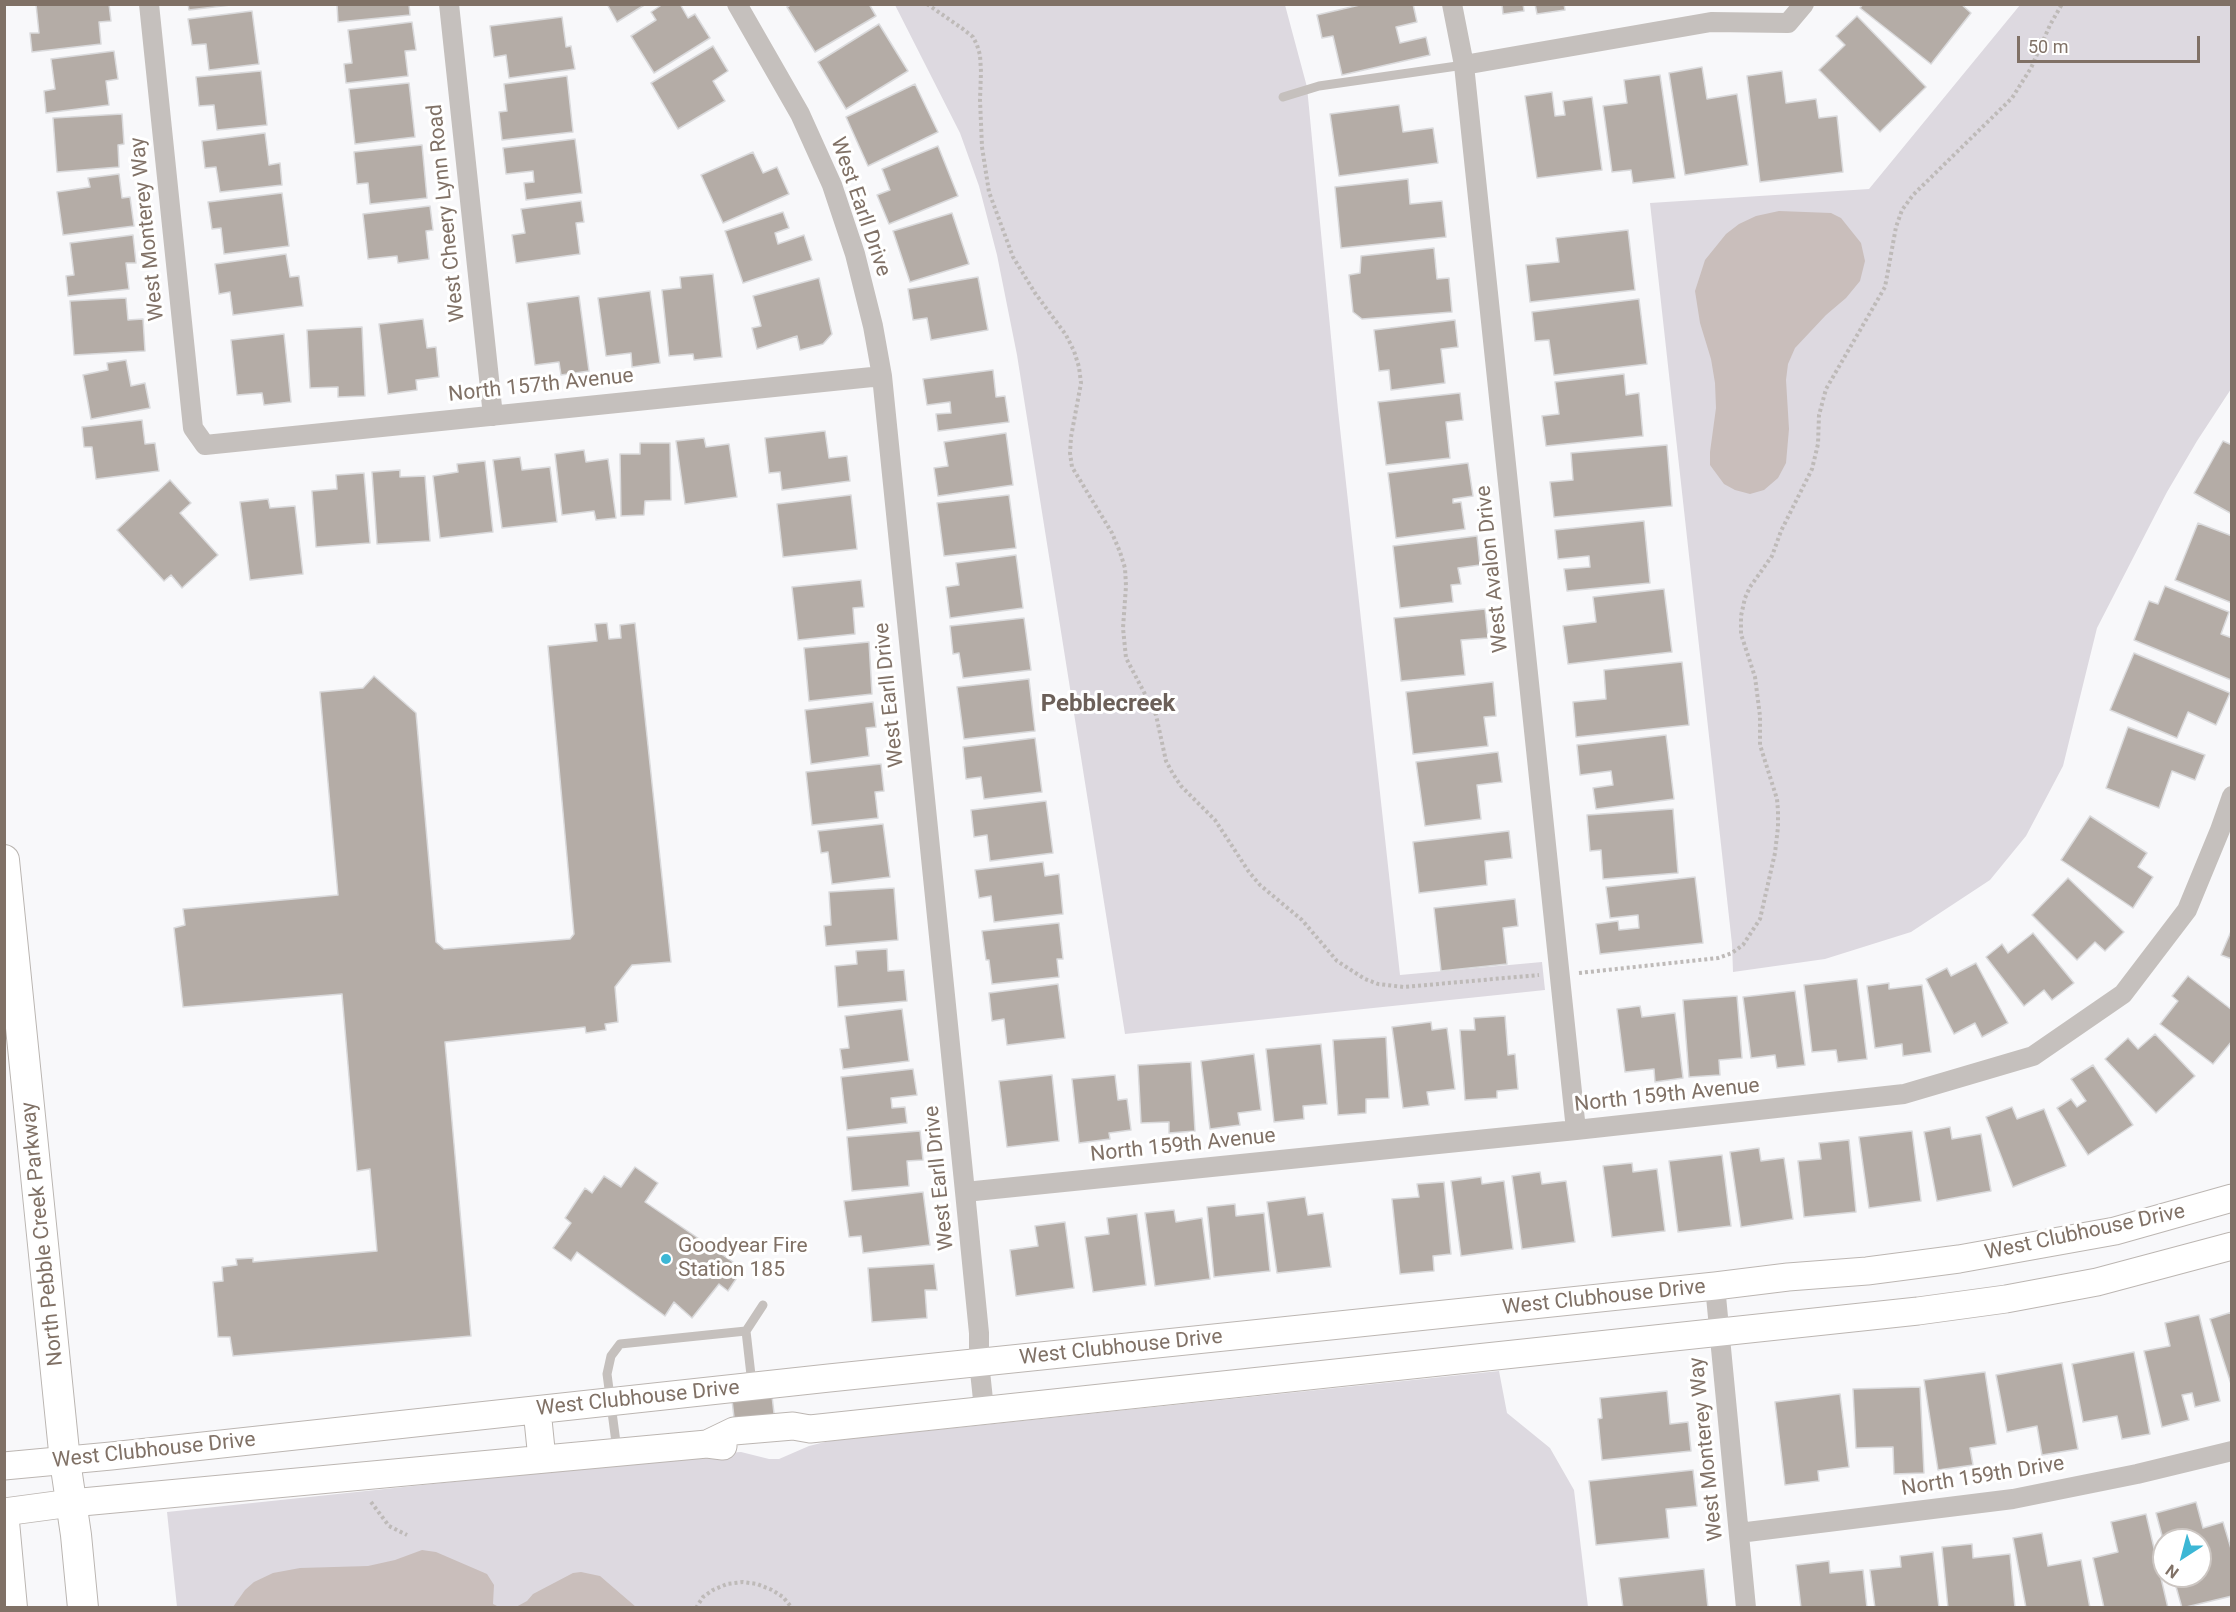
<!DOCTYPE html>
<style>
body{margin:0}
#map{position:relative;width:2236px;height:1612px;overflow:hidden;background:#f8f8fa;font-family:Roboto,sans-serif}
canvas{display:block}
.frame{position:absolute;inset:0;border:6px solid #807166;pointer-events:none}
.north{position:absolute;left:2152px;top:1528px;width:60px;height:60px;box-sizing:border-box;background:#fff;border:2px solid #ccc6c2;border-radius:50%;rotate:216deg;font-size:16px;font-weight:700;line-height:24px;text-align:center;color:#807166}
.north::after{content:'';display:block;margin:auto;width:21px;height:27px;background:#3cb7d5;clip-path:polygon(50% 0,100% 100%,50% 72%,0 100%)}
.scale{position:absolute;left:2017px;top:36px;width:183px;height:27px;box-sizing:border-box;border:3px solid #807166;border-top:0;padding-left:8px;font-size:18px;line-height:21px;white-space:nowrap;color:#807166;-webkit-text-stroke:4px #fff;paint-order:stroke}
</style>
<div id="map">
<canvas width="2236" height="1612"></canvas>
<div class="frame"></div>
<div class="north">N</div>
<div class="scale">50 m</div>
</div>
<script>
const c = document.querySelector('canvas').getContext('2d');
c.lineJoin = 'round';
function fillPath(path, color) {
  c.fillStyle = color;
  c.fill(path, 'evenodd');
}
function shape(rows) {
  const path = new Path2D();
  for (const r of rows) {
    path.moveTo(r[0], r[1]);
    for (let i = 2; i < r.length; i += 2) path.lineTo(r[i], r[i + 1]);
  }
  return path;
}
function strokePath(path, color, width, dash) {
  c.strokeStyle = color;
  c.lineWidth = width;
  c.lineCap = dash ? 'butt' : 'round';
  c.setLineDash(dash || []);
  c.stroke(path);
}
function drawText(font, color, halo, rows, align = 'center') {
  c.font = font + ' Roboto,sans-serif';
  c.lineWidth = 6;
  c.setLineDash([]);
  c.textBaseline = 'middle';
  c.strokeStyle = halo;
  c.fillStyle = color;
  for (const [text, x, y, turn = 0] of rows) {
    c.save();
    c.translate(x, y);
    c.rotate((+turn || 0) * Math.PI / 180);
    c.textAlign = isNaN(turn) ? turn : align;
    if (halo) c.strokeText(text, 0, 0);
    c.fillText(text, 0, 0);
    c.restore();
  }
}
fillPath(shape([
 [895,5,1285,5,1307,87,1338,410,1400,975,1542,962,1545,990,1125,1034,1017,355,997,255,979,186,960,133],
 [2020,5,2231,5,2231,389,2197,441,2167,492,2097,628,2063,766,2026,836,1990,880,1911,932,1825,959,1733,972,1732,944,1650,203,1869,189],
 [1499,1371,1507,1413,1550,1448,1574,1490,1588,1607,177,1607,167,1512,726,1453,741,1452,769,1459,779,1459,809,1446,829,1441]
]), '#ddd9e0');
fillPath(shape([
 [1779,211,1831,213,1841,218,1861,243,1865,261,1860,281,1846,298,1826,315,1795,348,1788,364,1786,380,1789,429,1786,463,1778,478,1764,490,1750,494,1735,490,1724,484,1710,465,1710,452,1716,408,1715,383,1711,359,1700,323,1695,291,1705,260,1726,234,1739,224,1756,216],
 [422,1550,436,1552,487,1574,494,1585,493,1604,499,1607,233,1607,245,1590,254,1582,273,1573,300,1568,368,1566,395,1560],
 [581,1572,600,1576,636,1607,516,1607,527,1601,533,1594,573,1573]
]), '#c9bebb');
const building = shape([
 [36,4,109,4,111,21,99,22,101,44,32,52,30,33,39,33,36,4],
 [188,4,239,4,189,10,188,4],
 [337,4,409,4,410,15,338,22,337,4],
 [607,4,646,4,617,22,607,4],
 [663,4,680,4,688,18,695,14,710,38,654,73,631,36,656,20,651,12,663,4],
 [792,4,869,4,876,16,815,52,787,7,792,4],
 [1364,4,1413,4,1417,22,1396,27,1400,43,1426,37,1430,55,1342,75,1333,36,1322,38,1317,15,1364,4],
 [1502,4,1523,4,1524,11,1503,14,1502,4],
 [1535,4,1564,4,1565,10,1537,14,1535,4],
 [1863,4,1961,4,1971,13,1931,64,1860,8,1863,4],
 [252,11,259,64,209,70,206,44,192,45,188,19,252,11],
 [1857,16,1926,87,1880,132,1819,70,1845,45,1836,36,1857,16],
 [562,17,566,47,571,46,575,69,509,78,506,55,494,57,490,26,562,17],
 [412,22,416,50,405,51,408,76,346,83,344,64,352,63,348,30,412,22],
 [879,24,908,71,846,109,818,62,879,24],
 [713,46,728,71,713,81,725,101,678,129,651,83,713,46],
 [114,51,118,79,106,81,109,105,46,113,44,91,55,89,51,59,114,51],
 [1702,67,1707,99,1737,94,1748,165,1685,175,1669,73,1702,67],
 [261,71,267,125,217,130,214,105,199,106,196,77,261,71],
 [1782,71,1786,103,1816,99,1819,118,1837,116,1843,172,1760,182,1747,76,1782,71],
 [1660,75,1675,178,1633,183,1631,170,1612,172,1603,106,1627,103,1624,80,1660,75],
 [567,76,573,132,502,140,499,112,507,111,504,84,567,76],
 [409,83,415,137,355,144,349,89,409,83],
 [915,84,938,132,868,166,846,117,915,84],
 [1552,92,1555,116,1565,115,1563,101,1592,97,1602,170,1537,178,1525,96,1552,92],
 [1399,105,1403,132,1433,128,1438,163,1339,176,1330,114,1399,105],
 [122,114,124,144,118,145,119,167,57,172,53,118,122,114],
 [265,133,269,165,280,163,282,185,220,192,216,167,205,168,202,141,265,133],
 [575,139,582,193,526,200,524,183,534,182,533,171,506,174,503,148,575,139],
 [422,145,427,198,370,204,368,183,357,184,354,152,422,145],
 [938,146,958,196,889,224,877,195,890,190,882,169,938,146],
 [753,152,763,173,777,167,789,194,723,223,701,175,753,152],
 [119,174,122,198,130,197,134,226,63,235,57,192,90,187,88,178,119,174],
 [1408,179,1410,204,1442,201,1446,237,1341,248,1335,187,1408,179],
 [282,193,289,246,224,254,221,228,212,229,208,202,282,193],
 [581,201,584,222,576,223,580,254,516,263,512,235,525,233,521,209,581,201],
 [430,206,433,230,426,231,429,259,398,263,397,256,368,259,363,214,430,206],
 [783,212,789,228,775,233,778,244,804,235,812,260,743,283,725,231,783,212],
 [952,213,969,264,910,282,893,231,952,213],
 [1628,230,1635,290,1530,302,1526,265,1559,262,1556,238,1628,230],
 [133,235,136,263,126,263,129,289,68,296,66,276,74,275,70,243,133,235],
 [1434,248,1437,279,1449,278,1452,312,1362,319,1353,312,1349,275,1360,273,1361,256,1434,248],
 [286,254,290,277,299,276,303,306,233,315,230,292,219,294,215,264,286,254],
 [713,274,722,357,694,360,693,354,669,356,662,290,681,288,680,277,713,274],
 [978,277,988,330,931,340,927,318,913,320,908,289,978,277],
 [819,278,832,334,823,344,800,350,797,336,757,349,752,328,761,326,753,296,819,278],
 [650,291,660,363,632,367,631,353,606,356,598,298,650,291],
 [579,296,589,371,561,375,559,362,535,365,527,303,579,296],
 [126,298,128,320,143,319,145,351,74,355,70,301,126,298],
 [1639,299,1647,364,1554,375,1549,340,1535,341,1532,312,1639,299],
 [423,319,427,348,436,347,439,377,416,380,417,390,388,394,379,324,423,319],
 [1455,320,1458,347,1441,349,1445,383,1391,390,1389,370,1379,371,1374,330,1455,320],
 [362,327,365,396,338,397,338,387,310,388,307,330,362,327],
 [284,334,291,402,264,405,262,393,237,395,231,340,284,334],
 [126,360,131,386,145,383,150,408,91,419,83,375,108,370,107,363,126,360],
 [993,370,996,397,1005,396,1009,422,938,431,936,414,951,413,950,402,927,405,923,379,993,370],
 [1624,374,1626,395,1639,393,1643,436,1546,446,1542,416,1559,414,1555,382,1624,374],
 [1460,393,1463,420,1446,422,1450,458,1386,465,1378,402,1460,393],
 [142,420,145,444,155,443,159,471,96,479,92,447,84,447,82,427,142,420],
 [825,431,829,458,847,456,850,481,782,490,780,472,769,473,765,438,825,431],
 [1006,433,1013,485,938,496,934,468,948,466,944,442,1006,433],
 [704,438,706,447,729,444,737,497,685,504,676,441,704,438],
 [2223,441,2232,445,2232,514,2194,493,2223,441],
 [640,443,670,443,671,500,645,501,644,515,621,516,620,454,640,454,640,443],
 [1667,445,1672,506,1554,517,1550,482,1573,480,1571,453,1667,445],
 [584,450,586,462,608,459,616,518,596,520,594,511,562,515,555,454,584,450],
 [520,457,522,470,550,467,557,522,502,528,493,460,520,457],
 [485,461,493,532,440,538,433,476,458,472,457,464,485,461],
 [1468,463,1473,496,1453,499,1453,503,1461,502,1465,529,1396,538,1388,473,1468,463],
 [400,470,400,477,425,476,430,541,377,544,372,472,400,470],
 [364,473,370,543,316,547,312,491,337,489,336,475,364,473],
 [170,480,191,503,180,513,218,555,182,588,171,575,164,581,117,530,170,480],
 [851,495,857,549,783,557,777,504,851,495],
 [1009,495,1016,548,944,556,937,503,1009,495],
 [268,499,270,508,295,506,303,574,250,580,240,502,268,499],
 [1644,521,1650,583,1567,591,1564,569,1590,567,1589,556,1558,559,1555,530,1644,521],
 [2198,523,2232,536,2232,603,2175,580,2198,523],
 [1477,536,1480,565,1458,568,1461,584,1451,585,1453,602,1400,608,1393,546,1477,536],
 [1016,555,1023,608,950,618,946,587,959,585,956,563,1016,555],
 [861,580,864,607,853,608,855,634,798,640,792,587,861,580],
 [2165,586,2229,612,2221,634,2232,638,2231,680,2134,640,2149,601,2158,604,2165,586],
 [1664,589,1672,652,1568,664,1563,626,1596,622,1593,597,1664,589],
 [1485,609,1488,638,1461,640,1465,675,1401,681,1394,618,1485,609],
 [1024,618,1031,670,963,678,959,653,953,654,950,626,1024,618],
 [607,623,609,639,621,638,620,625,635,623,671,962,632,965,615,987,618,1022,605,1024,606,1030,586,1033,585,1027,445,1042,471,1336,233,1356,230,1337,218,1337,213,1282,223,1281,222,1267,237,1265,236,1259,253,1258,253,1262,377,1251,370,1169,357,1171,342,994,183,1007,174,928,185,925,183,909,338,895,320,692,363,688,374,676,416,713,436,942,444,949,570,939,574,934,548,646,597,641,595,624,607,623],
 [869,642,872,694,809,701,804,648,869,642],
 [2134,653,2230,693,2216,725,2188,712,2177,738,2110,710,2134,653],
 [1682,662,1689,725,1576,737,1573,702,1606,699,1604,670,1682,662],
 [1029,679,1035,731,964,739,957,687,1029,679],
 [1493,682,1496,716,1484,717,1488,746,1413,754,1406,692,1493,682],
 [873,702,876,727,866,728,869,756,811,764,805,710,873,702],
 [2128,727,2205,755,2195,780,2172,771,2159,808,2106,788,2128,727],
 [1666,735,1674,799,1596,809,1593,788,1613,785,1611,771,1580,775,1577,745,1666,735],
 [1035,738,1042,792,984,799,981,777,966,779,963,747,1035,738],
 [1498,752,1502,782,1477,785,1481,819,1425,826,1416,762,1498,752],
 [881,764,884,791,875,792,878,818,812,825,806,772,881,764],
 [1046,801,1053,853,990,861,987,835,974,837,971,810,1046,801],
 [1673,809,1678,873,1603,879,1601,850,1590,851,1587,815,1673,809],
 [2090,816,2147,853,2138,867,2153,877,2133,908,2061,860,2090,816],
 [883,824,890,877,832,884,828,852,821,853,818,831,883,824],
 [1509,831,1512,858,1485,861,1487,885,1419,893,1413,842,1509,831],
 [1043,862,1045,876,1059,874,1063,914,994,922,991,896,979,898,975,870,1043,862],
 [1695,877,1703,943,1600,954,1596,924,1618,921,1619,930,1639,928,1638,915,1610,918,1606,887,1695,877],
 [2068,878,2124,932,2105,951,2095,942,2077,960,2032,915,2068,878],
 [894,888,898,940,826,946,824,926,831,925,829,892,894,888],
 [1515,899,1518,926,1503,928,1507,964,1441,971,1434,908,1515,899],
 [1059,923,1063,959,1057,959,1059,977,992,984,989,960,986,960,982,931,1059,923],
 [2232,929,2232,959,2221,955,2232,929],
 [2033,933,2074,983,2052,1000,2044,990,2024,1006,1986,957,2002,944,2008,953,2033,933],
 [887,949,888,971,904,970,907,1001,838,1007,835,966,857,964,856,951,887,949],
 [1976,963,2008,1023,1982,1037,1975,1023,1954,1034,1926,979,1947,968,1951,976,1976,963],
 [2188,976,2232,1010,2232,1041,2213,1064,2160,1024,2178,1001,2172,996,2188,976],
 [1857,979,1867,1059,1838,1062,1836,1050,1812,1052,1804,985,1857,979],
 [1889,983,1889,989,1922,985,1931,1052,1903,1056,1902,1044,1875,1048,1867,986,1889,983],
 [1058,984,1065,1038,1007,1045,1004,1019,992,1021,989,993,1058,984],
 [1795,991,1805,1065,1777,1068,1775,1055,1751,1058,1743,997,1795,991],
 [1737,996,1742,1058,1719,1060,1720,1075,1689,1077,1683,1000,1737,996],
 [1640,1006,1642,1017,1675,1013,1683,1078,1655,1082,1654,1069,1625,1072,1617,1009,1640,1006],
 [902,1009,909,1061,843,1069,840,1049,849,1048,845,1016,902,1009],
 [1505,1016,1508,1055,1515,1054,1518,1089,1497,1091,1497,1098,1465,1100,1460,1030,1475,1030,1474,1018,1505,1016],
 [1431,1022,1432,1030,1447,1028,1455,1089,1427,1092,1429,1105,1403,1108,1392,1027,1431,1022],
 [2155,1034,2195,1076,2156,1113,2105,1059,2128,1038,2138,1049,2155,1034],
 [1386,1037,1389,1098,1366,1099,1366,1113,1338,1115,1333,1040,1386,1037],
 [1321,1044,1327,1104,1303,1106,1304,1119,1274,1122,1266,1049,1321,1044],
 [1254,1054,1261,1110,1238,1113,1240,1125,1210,1129,1201,1061,1254,1054],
 [1191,1062,1195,1131,1169,1133,1169,1122,1141,1123,1138,1065,1191,1062],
 [2093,1065,2133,1125,2088,1155,2057,1108,2071,1099,2077,1107,2086,1101,2071,1079,2093,1065],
 [913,1069,917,1095,891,1098,892,1108,905,1107,907,1123,847,1130,841,1077,913,1069],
 [1052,1075,1059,1141,1007,1147,999,1081,1052,1075],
 [1115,1075,1118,1100,1127,1099,1131,1130,1109,1133,1110,1139,1079,1143,1072,1079,1115,1075],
 [2012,1107,2017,1119,2044,1109,2066,1166,2013,1187,1986,1117,2012,1107],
 [1950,1127,1952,1139,1981,1134,1991,1191,1937,1201,1924,1132,1950,1127],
 [920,1131,923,1160,907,1161,909,1186,852,1191,847,1137,920,1131],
 [1912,1131,1921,1201,1869,1208,1859,1137,1912,1131],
 [1849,1140,1856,1212,1804,1217,1798,1161,1821,1159,1819,1143,1849,1140],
 [1759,1148,1761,1161,1784,1158,1793,1219,1741,1227,1730,1152,1759,1148],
 [1722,1155,1731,1226,1678,1232,1669,1161,1722,1155],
 [1632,1163,1633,1172,1657,1169,1665,1231,1612,1237,1603,1166,1632,1163],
 [635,1167,658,1183,645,1202,733,1262,726,1271,736,1279,728,1291,719,1284,692,1318,674,1302,665,1316,577,1252,571,1261,553,1248,571,1223,565,1218,585,1188,592,1193,604,1176,621,1187,635,1167],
 [1540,1172,1542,1184,1566,1181,1575,1242,1522,1249,1512,1176,1540,1172],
 [1481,1177,1482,1184,1504,1181,1513,1249,1461,1256,1451,1181,1481,1177],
 [1444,1182,1451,1254,1433,1256,1434,1271,1400,1274,1392,1199,1419,1197,1417,1184,1444,1182],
 [923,1192,930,1245,863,1253,861,1236,849,1237,844,1201,923,1192],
 [1305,1197,1308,1215,1323,1213,1331,1267,1277,1273,1267,1202,1305,1197],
 [1235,1204,1236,1216,1264,1213,1270,1271,1214,1277,1207,1207,1235,1204],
 [1174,1210,1176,1222,1202,1218,1210,1279,1155,1286,1145,1213,1174,1210],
 [1137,1214,1146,1285,1093,1292,1085,1237,1109,1234,1107,1218,1137,1214],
 [1065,1222,1074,1288,1016,1296,1010,1250,1038,1246,1035,1226,1065,1222],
 [934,1264,937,1290,925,1290,927,1318,872,1322,868,1268,934,1264],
 [2232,1312,2232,1387,2210,1319,2232,1312],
 [2199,1315,2220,1401,2195,1407,2192,1393,2182,1395,2189,1420,2162,1427,2144,1351,2170,1346,2165,1323,2199,1315],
 [2134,1352,2150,1434,2122,1439,2117,1416,2083,1422,2072,1364,2134,1352],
 [2062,1363,2078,1449,2042,1455,2037,1426,2007,1432,1996,1375,2062,1363],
 [1985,1372,1996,1444,1970,1448,1973,1465,1938,1470,1924,1380,1985,1372],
 [1920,1387,1924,1473,1894,1474,1893,1447,1856,1448,1853,1389,1920,1387],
 [1667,1391,1670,1424,1688,1422,1691,1451,1602,1460,1598,1419,1602,1418,1600,1398,1667,1391],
 [1840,1394,1849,1467,1818,1471,1819,1481,1785,1485,1775,1402,1840,1394],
 [772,1396,775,1422,735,1426,732,1400,772,1396],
 [1693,1470,1697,1506,1666,1509,1669,1538,1596,1545,1589,1481,1693,1470],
 [2196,1502,2203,1528,2223,1522,2232,1552,2232,1596,2182,1608,2173,1576,2200,1576,2200,1540,2164,1540,2164,1543,2156,1513,2196,1502],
 [2146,1514,2168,1608,2104,1608,2093,1558,2118,1552,2111,1522,2146,1514],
 [2042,1533,2048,1566,2081,1560,2090,1608,2026,1608,2013,1538,2042,1533],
 [1972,1544,1973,1558,2010,1554,2015,1608,1948,1608,1942,1547,1972,1544],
 [1933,1552,1939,1608,1875,1608,1870,1570,1901,1567,1900,1556,1933,1552],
 [1829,1561,1830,1573,1863,1570,1867,1608,1801,1608,1796,1565,1829,1561],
 [1704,1569,1708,1608,1623,1608,1619,1578,1704,1569]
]);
fillPath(building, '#b4aca6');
strokePath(building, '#dadadc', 1.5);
const secondary = shape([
 [537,1410,542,1459],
 [707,1444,734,1431,793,1426,810,1429,1918,1311,2006,1299,2097,1282,2232,1246],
 [4,1466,111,1456,829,1378,1715,1286,1788,1277,1867,1271,1959,1259,2115,1231,2232,1198],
 [4,1512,71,1503,707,1444,723,1446]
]);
const primary = shape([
 [4,860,65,1461,76,1535,83,1608],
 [4,1522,12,1608]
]);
strokePath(secondary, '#bcb6b2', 29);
strokePath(primary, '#bab5b1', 32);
strokePath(shape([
 [927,4,963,29,973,37,977,45,980,55,981,72,980,100,982,147,989,192,1013,257,1035,293,1066,335,1074,351,1079,367,1081,383,1071,437,1070,453,1072,467,1112,533,1120,552,1125,568,1126,586,1123,628,1126,658,1156,715,1166,761,1173,774,1181,786,1215,820,1249,872,1260,885,1302,920,1337,961,1365,979,1378,984,1404,987,1539,975],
 [1579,973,1718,958,1732,953,1743,945,1760,919,1775,853,1778,827,1778,811,1777,799,1760,745,1760,716,1755,677,1741,634,1741,616,1745,598,1750,587,1772,556,1781,531,1812,469,1818,444,1819,415,1826,389,1885,287,1896,227,1902,210,1913,195,2012,98,2031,68,2050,25,2062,4],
 [371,1502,389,1526,407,1535],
 [696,1608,703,1597,713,1590,727,1584,743,1582,757,1584,772,1590,783,1597,792,1608]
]), '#bebab8', 4, [3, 3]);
strokePath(shape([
 [1283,97,1319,86,1464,65],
 [752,1384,746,1331,763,1305],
 [617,1450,607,1374,611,1356,620,1344,746,1331]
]), '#c5c0bd', 9);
strokePath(shape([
 [149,4,193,428,205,445,882,376],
 [449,4,493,416],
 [737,4,800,114,832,185,855,254,873,326,882,376,965,1192,979,1333,979,1362,984,1409],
 [1452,4,1464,65,1576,1130],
 [1464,65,1711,22,1788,23,1804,4],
 [965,1192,1576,1130,1904,1094,2033,1056,2123,994,2187,910,2220,830,2232,796],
 [1715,1286,1746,1608],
 [1739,1533,2013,1499,2137,1474,2232,1451]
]), '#c5c0bd', 20);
strokePath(secondary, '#fff', 27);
strokePath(primary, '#fff', 30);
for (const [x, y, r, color] of [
 [666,1259,6,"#3cb7d5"]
]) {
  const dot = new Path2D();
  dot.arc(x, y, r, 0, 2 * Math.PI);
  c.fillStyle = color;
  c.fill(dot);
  strokePath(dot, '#fff', 2);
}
drawText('21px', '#807166', '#fff', [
 ["West Earll Drive",860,207,71],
 ["West Cheery Lynn Road",447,213,-96],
 ["West Monterey Way",148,229,-96],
 ["North 157th Avenue",541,386,-6],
 ["West Avalon Drive",1493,569,-96],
 ["West Earll Drive",890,695,-96],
 ["North 159th Avenue",1667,1096,-6],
 ["North 159th Avenue",1183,1146,-6],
 ["West Earll Drive",940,1178,-96],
 ["West Clubhouse Drive",2085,1233,-12],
 ["North Pebble Creek Parkway",43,1234,-96],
 ["West Clubhouse Drive",1604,1298,-6],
 ["West Clubhouse Drive",1121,1348,-6],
 ["West Clubhouse Drive",638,1399,-6],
 ["West Monterey Way",1707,1449,-96],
 ["West Clubhouse Drive",154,1451,-6],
 ["North 159th Drive",1983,1477,-9]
]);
drawText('21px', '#807166', '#fff', [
 ["Goodyear Fire",678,1247],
 ["Station 185",678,1271]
], 'left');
drawText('bold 24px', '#6c6059', '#fff', [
 ["Pebblecreek",1108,705]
]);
</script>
